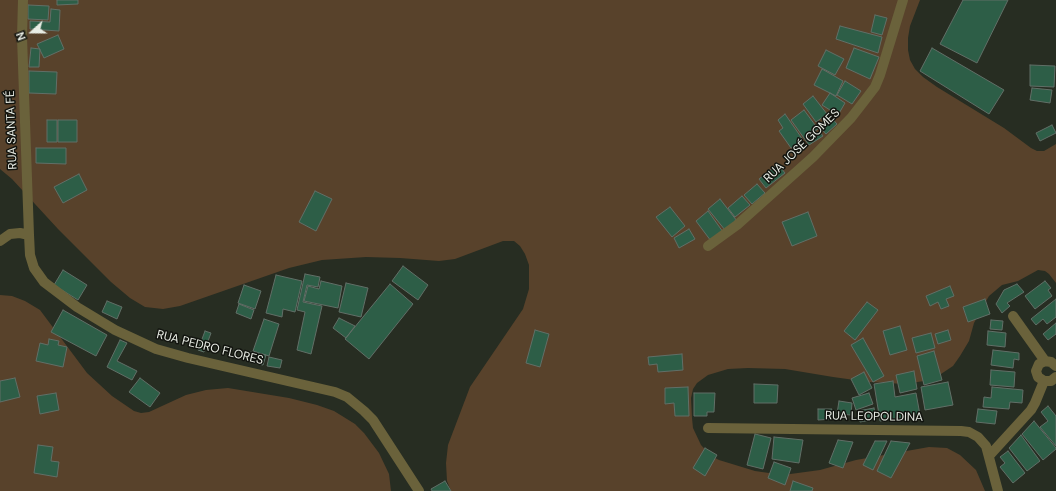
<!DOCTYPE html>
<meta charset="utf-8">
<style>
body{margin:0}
#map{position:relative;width:1056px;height:491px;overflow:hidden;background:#272d22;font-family:"DM Sans",sans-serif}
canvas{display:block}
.north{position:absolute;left:12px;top:12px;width:40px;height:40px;-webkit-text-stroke:3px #12140f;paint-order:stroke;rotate:249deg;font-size:11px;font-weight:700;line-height:16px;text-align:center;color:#e9ede5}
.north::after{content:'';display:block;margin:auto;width:14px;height:18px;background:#e9ede5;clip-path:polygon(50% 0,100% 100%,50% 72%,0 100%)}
</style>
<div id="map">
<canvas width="1056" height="491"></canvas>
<div class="north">N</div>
</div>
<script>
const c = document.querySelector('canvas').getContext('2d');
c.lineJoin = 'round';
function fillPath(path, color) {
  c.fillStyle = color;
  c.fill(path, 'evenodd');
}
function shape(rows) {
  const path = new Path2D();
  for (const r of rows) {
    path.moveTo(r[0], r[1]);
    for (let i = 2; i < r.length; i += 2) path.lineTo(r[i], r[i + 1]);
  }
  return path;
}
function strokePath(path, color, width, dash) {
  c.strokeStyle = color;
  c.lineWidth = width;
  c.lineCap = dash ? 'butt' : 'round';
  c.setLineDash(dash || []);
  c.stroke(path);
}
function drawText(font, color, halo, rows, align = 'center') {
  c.font = font + ' "DM Sans",sans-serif';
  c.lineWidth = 3;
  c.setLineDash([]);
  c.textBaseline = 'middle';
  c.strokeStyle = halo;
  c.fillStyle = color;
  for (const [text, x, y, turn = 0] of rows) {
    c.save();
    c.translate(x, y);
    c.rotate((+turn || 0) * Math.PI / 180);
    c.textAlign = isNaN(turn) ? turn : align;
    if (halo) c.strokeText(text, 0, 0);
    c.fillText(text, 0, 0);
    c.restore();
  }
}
fillPath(shape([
 [0,0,920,0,910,26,908,38,908,50,910,60,915,69,923,77,937,87,1004,128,1031,148,1037,151,1044,151,1056,144,1056,283,1049,274,1045,271,1038,270,1018,281,1002,285,989,296,982,308,974,323,969,341,960,356,953,366,941,374,924,381,905,384,869,382,833,377,785,369,748,368,728,369,708,375,697,383,693,389,691,398,692,418,693,428,701,445,711,456,719,460,755,471,783,475,820,470,856,460,929,447,947,448,960,455,976,470,985,491,451,491,447,481,446,463,448,445,470,387,523,309,529,289,529,265,525,254,520,246,514,241,503,241,455,259,439,261,400,258,366,257,322,260,289,268,180,306,163,309,145,307,130,298,111,282,58,229,12,179,0,169],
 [0,295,12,296,25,301,40,310,87,373,112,396,134,411,141,413,149,412,186,395,206,390,228,388,289,398,317,405,334,411,355,424,364,433,379,453,389,474,391,491,0,491]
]), '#58422b');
const building = shape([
 [57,0,78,0,78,4,57,5,57,0],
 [963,0,1008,0,977,63,940,44,963,0],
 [28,5,49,6,48,20,28,19,28,5],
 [51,9,60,10,59,31,30,29,30,21,50,22,51,9],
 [875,15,887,18,882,35,871,32,875,15],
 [840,26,882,37,878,53,836,39,840,26],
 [58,35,64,49,44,58,37,44,58,35],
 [31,48,40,49,39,67,29,67,31,48],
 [854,48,879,57,870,79,846,68,854,48],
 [932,48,1004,90,989,114,920,71,932,48],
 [826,50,844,59,835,75,818,66,826,50],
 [1030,65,1055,66,1054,87,1030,86,1030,65],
 [822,69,843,81,836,96,814,85,822,69],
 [29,71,57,72,56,94,29,93,29,71],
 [845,81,861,91,852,104,837,95,845,81],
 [1032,88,1052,90,1050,103,1030,100,1032,88],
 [830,93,845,103,838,115,822,105,830,93],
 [813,96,827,114,816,122,803,104,813,96],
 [804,110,818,129,807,136,810,140,820,132,823,136,809,145,791,120,804,110],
 [785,114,803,140,791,148,779,131,783,128,778,120,785,114],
 [830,116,837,124,826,134,819,126,830,116],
 [47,120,57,120,57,142,47,142,47,120],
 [58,120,77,120,77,142,58,142,58,120],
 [1052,125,1056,133,1040,141,1036,133,1052,125],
 [36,148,66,148,66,164,36,163,36,148],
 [778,164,785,173,766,188,759,179,778,164],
 [79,174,87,190,63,203,54,187,79,174],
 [757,184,765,193,752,204,744,195,757,184],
 [315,191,332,199,316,231,299,222,315,191],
 [742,196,750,205,735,217,728,208,742,196],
 [720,199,737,221,725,230,708,209,720,199],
 [670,207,685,226,672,237,656,217,670,207],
 [708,211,723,232,711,241,696,221,708,211],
 [808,212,817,236,792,246,782,222,808,212],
 [689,229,695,239,679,248,674,238,689,229],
 [403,266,428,285,418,300,392,281,403,266],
 [63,270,87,285,78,300,54,285,63,270],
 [305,274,320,277,318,287,307,285,303,302,322,306,311,354,297,350,305,312,297,310,305,274],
 [276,275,302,281,295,312,283,309,282,317,266,313,276,275],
 [321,281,342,286,338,308,304,301,308,286,319,289,321,281],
 [1045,281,1051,288,1048,290,1052,296,1035,309,1025,296,1045,281],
 [346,283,368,288,361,317,339,312,346,283],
 [390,284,413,304,369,359,345,339,390,284],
 [1017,284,1024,292,1007,303,1010,306,1002,313,996,304,1004,290,1017,284],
 [244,285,261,291,255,309,238,303,244,285],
 [950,286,954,296,946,299,949,306,941,309,938,302,930,306,926,296,950,286],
 [985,299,990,314,968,322,963,307,985,299],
 [1056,299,1056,317,1047,324,1043,319,1036,325,1031,319,1056,299],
 [107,301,122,307,117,319,102,312,107,301],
 [867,302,878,310,855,340,844,331,867,302],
 [239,304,254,310,251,319,236,313,239,304],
 [63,310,107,335,96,356,51,332,63,310],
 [339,318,355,326,346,338,333,328,339,318],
 [264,319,279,324,269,356,253,351,264,319],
 [991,320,1003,321,1002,330,990,329,991,320],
 [1056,323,1056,334,1048,340,1043,334,1056,323],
 [900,326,907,350,890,355,883,331,900,326],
 [535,330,549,334,540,367,526,363,535,330],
 [948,330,951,340,938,344,935,334,948,330],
 [205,331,211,333,204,352,198,350,205,331],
 [988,331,1006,333,1005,347,987,345,988,331],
 [931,333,935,348,916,353,912,338,931,333],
 [863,338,884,376,873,382,851,345,863,338],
 [49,339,59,341,58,345,67,347,63,367,36,361,40,343,48,345,49,339],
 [120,340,127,343,117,361,137,371,132,380,107,367,120,340],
 [993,350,1019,353,1019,360,1014,359,1013,368,991,365,993,350],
 [934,351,942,380,924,385,917,356,934,351],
 [251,352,266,355,263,365,249,362,251,352],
 [682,354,683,370,658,372,657,364,649,365,648,357,682,354],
 [269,357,282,360,280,368,267,366,269,357],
 [991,370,1015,372,1014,387,990,385,991,370],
 [914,371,917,389,900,393,896,375,914,371],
 [864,372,872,388,859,395,851,379,864,372],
 [15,378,20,397,0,402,0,381,15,378],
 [140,378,160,393,150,407,129,392,140,378],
 [893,381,895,397,916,393,920,415,880,421,874,384,893,381],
 [948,382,953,405,925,410,921,387,948,382],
 [754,384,778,385,777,403,754,403,754,384],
 [688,387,689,416,675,416,674,403,665,404,665,388,688,387],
 [992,387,1023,390,1022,403,1010,402,1009,409,983,407,984,397,991,398,992,387],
 [56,393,59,410,40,414,37,396,56,393],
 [694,393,715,393,714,412,707,412,707,416,694,416,694,393],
 [869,393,873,404,856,410,852,398,869,393],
 [839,401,852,403,851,415,837,414,839,401],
 [1048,406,1056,416,1056,446,1040,427,1048,421,1041,412,1048,406],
 [874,408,876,419,860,422,858,411,874,408],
 [818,409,832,409,832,419,818,420,818,409],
 [978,409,997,411,995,424,976,422,978,409],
 [1034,421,1056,448,1056,449,1043,460,1022,434,1034,421],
 [755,434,771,438,763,469,747,465,755,434],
 [1021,435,1040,461,1027,471,1009,448,1021,435],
 [774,437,803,440,799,463,772,459,774,437],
 [838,440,853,442,843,468,829,463,838,440],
 [875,441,887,441,873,470,863,465,875,441],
 [891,441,910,443,891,478,877,471,891,441],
 [38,445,53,447,51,461,59,462,57,477,34,473,38,445],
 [705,448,717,455,705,476,693,468,705,448],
 [1008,451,1025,473,1013,483,1000,467,1005,463,1000,457,1008,451],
 [774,462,791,468,785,485,768,478,774,462],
 [445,481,451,491,432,491,431,489,445,481],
 [793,481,813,488,812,491,790,491,793,481]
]);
fillPath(building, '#2d5e47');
strokePath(building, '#616f67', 1);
strokePath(shape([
 [23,0,22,37,29,235,30,255,34,268,44,282,77,307,115,330,156,349,188,358,335,392,347,397,364,411,373,420,419,491],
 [0,241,10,234,20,233,29,235],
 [708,246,737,225,813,157,851,118,865,100,875,87,880,75,903,0],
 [1013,316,1045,361],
 [1056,366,1051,362,1045,361,1039,364,1036,371,1038,377,1044,381,1051,381,1056,377],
 [708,428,961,431,969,432,978,437,986,446,998,491],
 [989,456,1031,410,1035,403,1044,381]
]), '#6a623b', 10);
drawText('12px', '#e9ede5', '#12140f', [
 ["RUA SANTA FÉ",12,130,-92],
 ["RUA JOSÉ GOMES",802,146,-44],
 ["RUA PEDRO FLORES",210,348,14],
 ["RUA LEOPOLDINA",874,417,1]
]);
</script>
